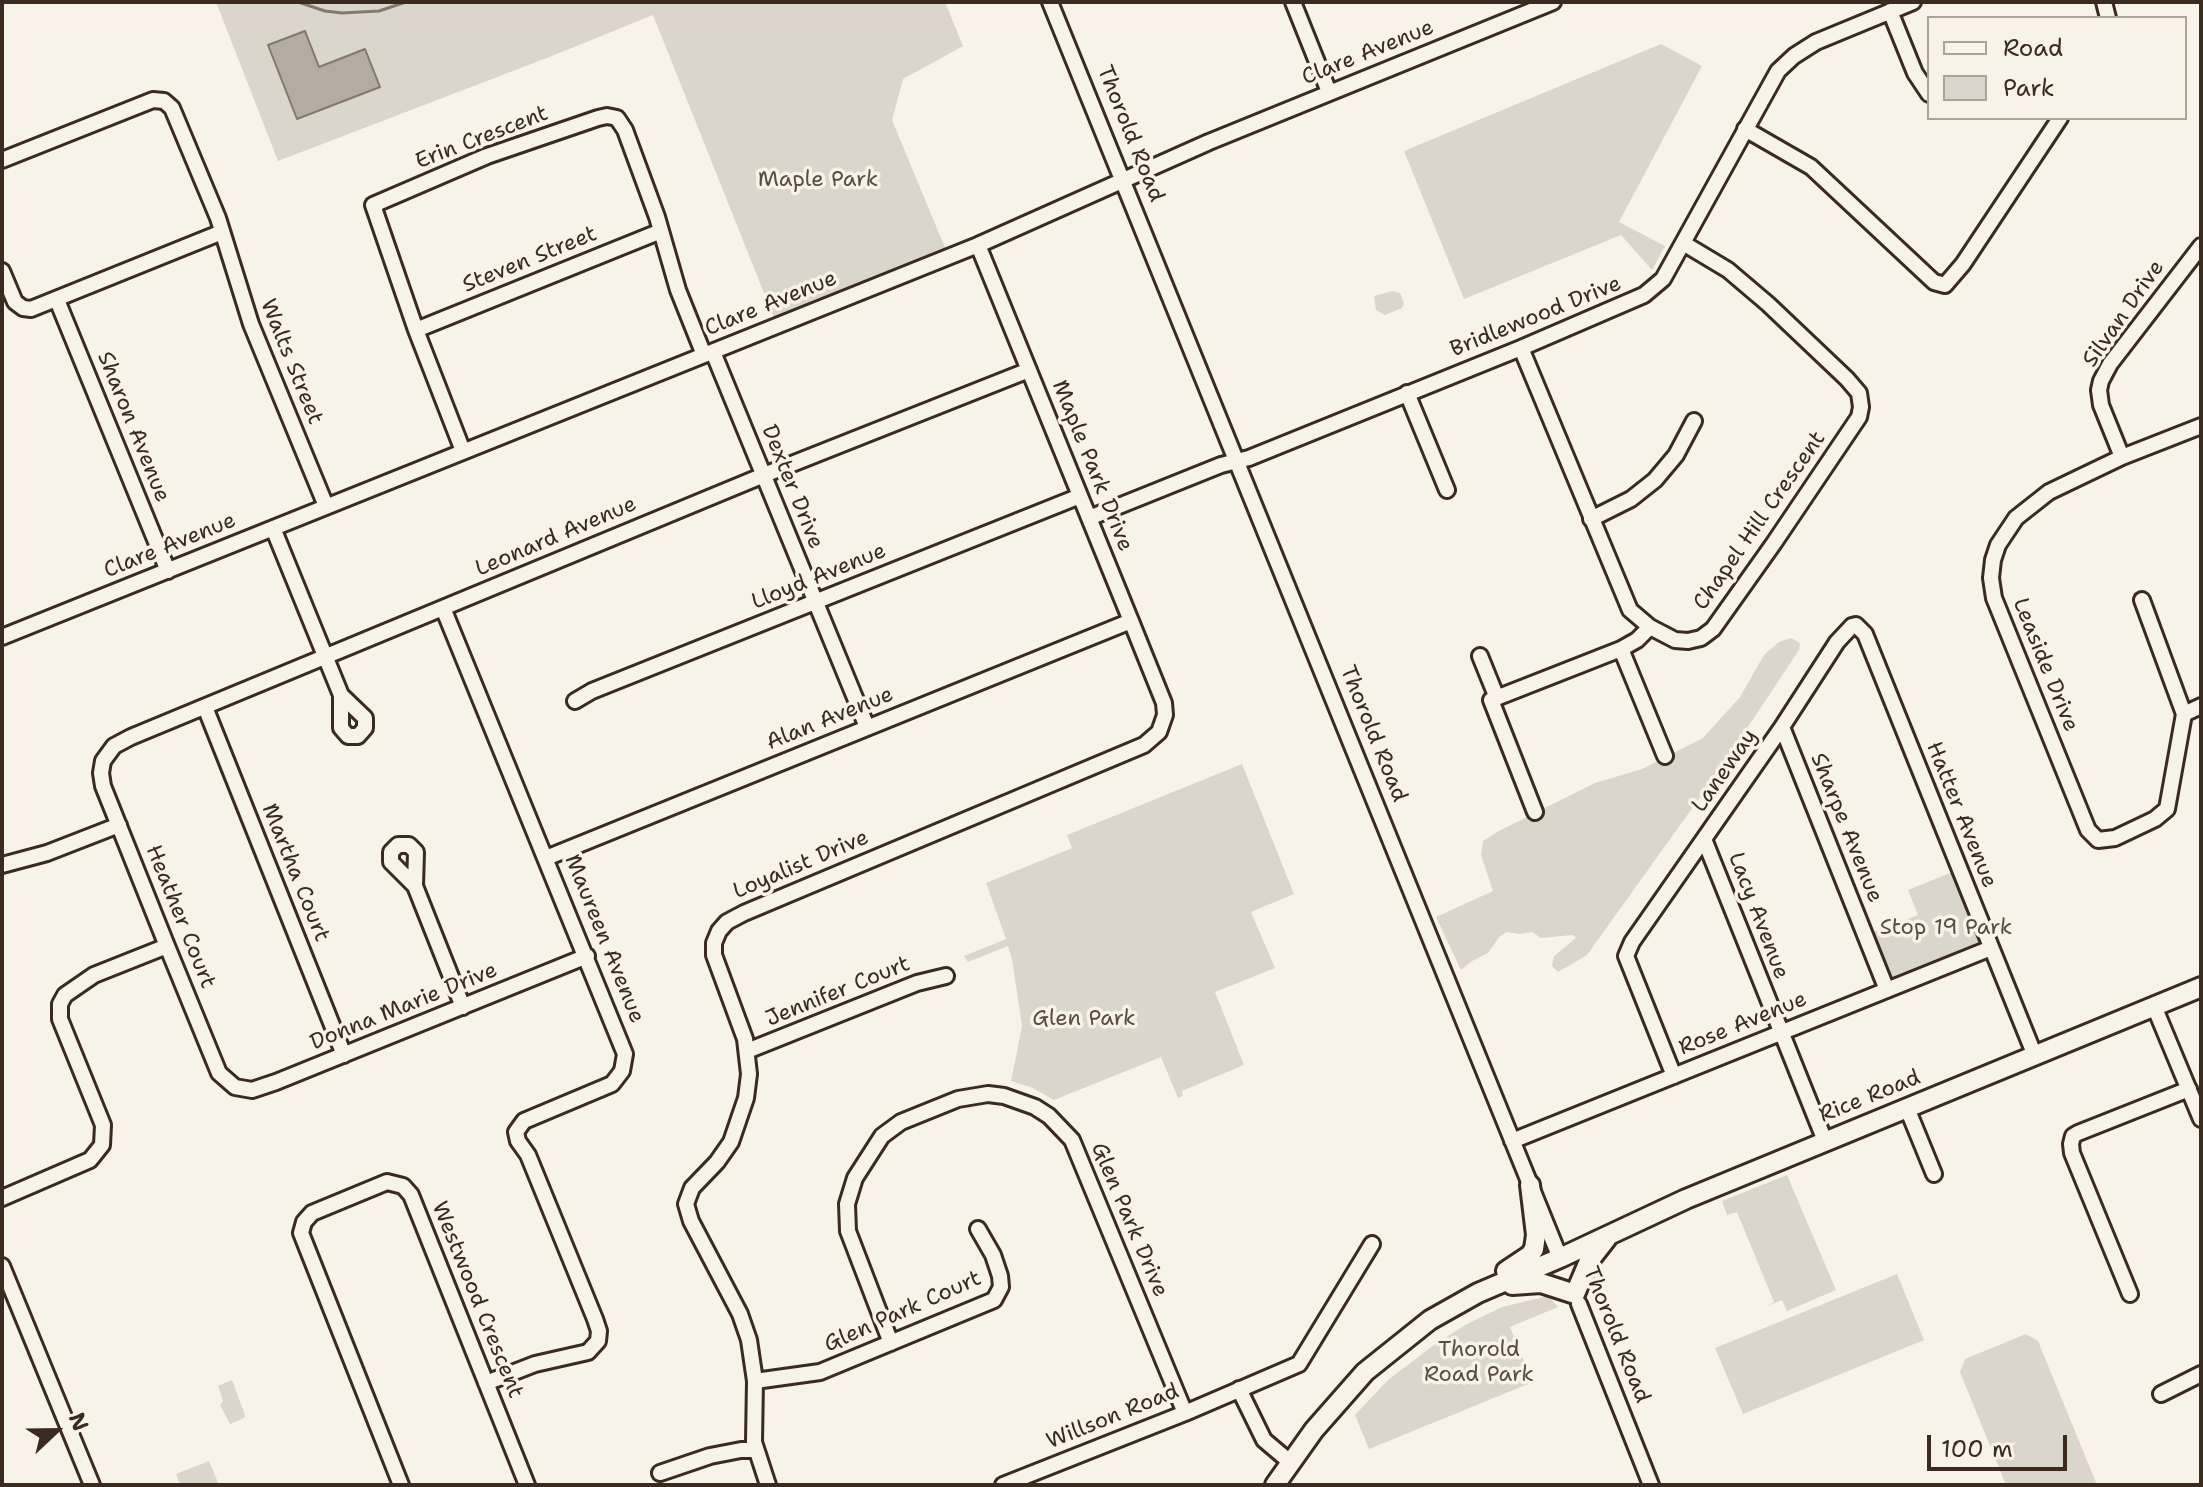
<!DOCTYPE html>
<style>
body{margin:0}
#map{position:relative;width:2203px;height:1487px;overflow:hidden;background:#f7f3e8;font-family:"Shantell Sans",sans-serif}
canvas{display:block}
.frame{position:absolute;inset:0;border:4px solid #3b2a1e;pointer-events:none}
.legend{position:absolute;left:1927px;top:16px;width:260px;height:104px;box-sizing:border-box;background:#f7f3e8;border:2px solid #aca397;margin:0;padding:10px 14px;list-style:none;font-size:24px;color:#3b2a1e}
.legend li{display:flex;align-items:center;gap:16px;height:40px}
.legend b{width:40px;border:2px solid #aca397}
.north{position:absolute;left:16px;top:1391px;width:80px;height:80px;-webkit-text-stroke:6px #f7f3e8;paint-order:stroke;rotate:68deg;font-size:22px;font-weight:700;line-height:32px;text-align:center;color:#3b2a1e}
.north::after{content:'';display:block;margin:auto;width:28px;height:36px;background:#3b2a1e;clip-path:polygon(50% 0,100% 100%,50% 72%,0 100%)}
.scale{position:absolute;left:1927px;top:1435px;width:140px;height:36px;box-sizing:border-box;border:4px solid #3b2a1e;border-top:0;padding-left:10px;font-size:24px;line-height:28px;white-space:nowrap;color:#3b2a1e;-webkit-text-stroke:6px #f7f3e8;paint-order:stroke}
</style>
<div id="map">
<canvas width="2203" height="1487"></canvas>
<div class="frame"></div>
<ul class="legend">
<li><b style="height:10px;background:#f7f3e8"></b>Road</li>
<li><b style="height:22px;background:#dbd6cb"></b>Park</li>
</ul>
<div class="north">N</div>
<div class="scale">100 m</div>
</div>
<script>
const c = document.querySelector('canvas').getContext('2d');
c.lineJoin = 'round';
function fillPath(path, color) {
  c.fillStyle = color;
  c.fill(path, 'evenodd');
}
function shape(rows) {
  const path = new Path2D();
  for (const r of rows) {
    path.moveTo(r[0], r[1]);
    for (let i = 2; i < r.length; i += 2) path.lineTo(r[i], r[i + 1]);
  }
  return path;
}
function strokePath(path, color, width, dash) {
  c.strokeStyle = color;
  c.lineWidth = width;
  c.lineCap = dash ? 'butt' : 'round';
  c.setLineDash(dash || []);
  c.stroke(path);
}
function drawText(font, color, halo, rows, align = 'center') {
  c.font = font + ' "Shantell Sans",sans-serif';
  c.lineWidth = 7;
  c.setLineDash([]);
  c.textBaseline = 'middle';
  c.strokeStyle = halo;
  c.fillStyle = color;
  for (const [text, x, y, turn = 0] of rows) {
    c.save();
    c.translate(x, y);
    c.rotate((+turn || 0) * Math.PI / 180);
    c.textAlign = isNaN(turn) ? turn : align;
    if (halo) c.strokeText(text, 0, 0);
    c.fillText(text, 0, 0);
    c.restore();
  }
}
fillPath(shape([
 [216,2,945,2,963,46,903,79,892,120,946,250,774,318,653,15,552,56,278,161],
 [1661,44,1702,66,1619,222,1665,246,1652,270,1621,235,1464,299,1404,151],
 [1393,291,1400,293,1404,303,1402,308,1385,315,1376,310,1374,296],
 [1791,638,1800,643,1799,650,1716,775,1587,955,1558,972,1552,966,1554,956,1576,938,1573,935,1541,938,1532,932,1519,934,1507,932,1500,936,1488,953,1472,961,1461,970,1436,917,1493,891,1481,855,1483,841,1499,831,1595,783,1642,769,1703,738,1740,697,1764,655,1779,642],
 [1242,764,1294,894,1251,912,1275,968,1215,992,1244,1065,1182,1091,1183,1096,1178,1098,1161,1057,1054,1100,1033,1088,1011,1081,1022,1026,1012,959,1008,946,968,962,964,956,1006,939,986,883,1072,848,1067,835],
 [1955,871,1981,939,1979,945,1897,979,1891,977,1871,933,1918,915,1908,890],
 [1787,1175,1836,1290,1787,1311,1782,1300,1765,1307,1774,1302,1737,1212,1727,1215,1722,1201],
 [1897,1274,1924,1340,1743,1414,1715,1348],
 [1548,1296,1558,1307,1510,1327,1533,1382,1369,1449,1355,1415,1388,1380,1434,1345,1467,1324,1502,1307],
 [2026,1334,2038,1341,2097,1485,2006,1485,1960,1372,1965,1359],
 [232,1380,245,1415,244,1418,230,1424,220,1405,223,1401,218,1386],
 [209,1461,219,1485,180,1485,176,1474]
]), '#dbd6cb');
const water = shape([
 [305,31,319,67,365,49,380,87,297,119,268,45,305,31]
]);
fillPath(water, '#b4aca0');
strokePath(water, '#84786c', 2);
strokePath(shape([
 [298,2,325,11,342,13,379,11,406,2]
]), '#84786c', 3);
const minor = shape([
 [1050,2,1560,1258],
 [1293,2,1329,92],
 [2104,2,2108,18],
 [1890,11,1915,73,1929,94],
 [1745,129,1811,167,1934,282,1945,285,1963,264,2060,118],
 [2,160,153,100,164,101,172,108,218,218,251,324,326,506],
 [2,271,15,302,23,308,31,309,222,232],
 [57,300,168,571],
 [416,330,661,231],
 [1521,348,1630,610,1650,627,1675,640,1688,641,1701,638,1713,629,1774,543,1859,417,1861,407,1859,393,1847,379,1768,304,1728,270,1683,243],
 [713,352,867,727],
 [1407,393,1447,490],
 [463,451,416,330,373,205,487,156,598,118,607,116,617,118,625,130,657,217,678,290,704,355],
 [2122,457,2101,405,2099,390,2101,381,2110,364,2201,246],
 [1089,518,1221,465,1249,458,1521,348,1644,295,1663,279,1778,71,1794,56,1816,42,1913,2],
 [1591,519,1631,499,1655,480,1676,455,1694,421],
 [273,528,341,695,365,718,365,728,358,736,348,736,341,728,341,695],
 [2142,600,2184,714,2167,809,2155,819,2115,838,2098,840,2088,830,1994,598,1991,578,1993,560,1998,545,2016,518,2049,492,2122,457,2201,426],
 [443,608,625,1054,622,1071,612,1084,524,1121,516,1132,518,1141,528,1155,595,1319,599,1331,598,1341,588,1352,535,1364,486,1383],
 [2,637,978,245,1209,142,1553,2],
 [1621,649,1665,756],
 [1480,656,1497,698],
 [575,701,592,691,1080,496],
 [205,707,344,1055],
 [2184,714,2201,706],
 [1782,727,1887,990],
 [1535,812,1491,700,1621,649,1637,640,1650,627],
 [1704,839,1825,1141],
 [546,858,1131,621],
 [2,865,47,853,119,825],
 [415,886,416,852,409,845,398,845,391,852,391,862,415,886,463,1007],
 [587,956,276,1082,252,1090,235,1087,219,1073,167,946,103,786,101,773,103,761,114,746,131,737,764,475,1029,370],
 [2154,1006,2201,1119],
 [747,1051,917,983,946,976],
 [1674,1076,1626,956,1632,942,1782,727,1837,642,1852,626,1856,625,1865,634,2035,1056],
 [1907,1108,1934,1174],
 [1512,1141,1991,948],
 [2,1198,90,1160,102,1145,103,1125,60,1019,60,1004,65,995,94,975,167,946],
 [2,1266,92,1485],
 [2130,1294,2072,1153,2071,1144,2073,1136,2078,1133,2189,1089],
 [1579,1304,1651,1485],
 [891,1343,848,1231,847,1204,855,1178,882,1136,901,1122,958,1099,988,1094,1004,1096,1035,1107,1049,1116,1072,1140,1185,1413],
 [755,1381,820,1372,994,1300,1001,1287,1000,1276,993,1255,978,1229],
 [1239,1389,1264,1440,1290,1462],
 [2161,1394,2201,1374],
 [660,1473,710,1456,741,1450,755,1450],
 [401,1485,301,1233,304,1222,312,1213,387,1182,403,1186,411,1195,527,1485],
 [768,1485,754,1442,755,1381,749,1340,740,1314,691,1221,686,1204,692,1188,717,1162,731,1142,746,1098,749,1074,745,1039,714,955,714,943,719,931,727,922,744,913,1144,745,1159,732,1165,715,1164,703,1131,621,978,245],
 [1003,1485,1185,1413,1299,1364,1372,1244]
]);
const major = shape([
 [1506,1271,1530,1255,1534,1249,1536,1235,1530,1185],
 [1512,1285,1541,1283,1575,1294,1589,1261,1607,1238],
 [1275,1485,1314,1430,1365,1372,1430,1320,1478,1293,1560,1258,1686,1199,2201,987]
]);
strokePath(minor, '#3b2a1e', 20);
strokePath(major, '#3b2a1e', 24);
strokePath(minor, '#f7f3e8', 14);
strokePath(major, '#f7f3e8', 18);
drawText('22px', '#3b2a1e', '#f7f3e8', [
 ["Clare Avenue",1368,53,-22],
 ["Thorold Road",1130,134,68],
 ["Erin Crescent",482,138,-21],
 ["Steven Street",530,260,-22],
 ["Clare Avenue",771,304,-22],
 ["Silvan Drive",2124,314,-55],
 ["Bridlewood Drive",1536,317,-22],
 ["Walts Street",291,362,68],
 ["Sharon Avenue",133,427,68],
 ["Maple Park Drive",1092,466,68],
 ["Dexter Drive",792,487,68],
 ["Chapel Hill Crescent",1760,521,-55],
 ["Leonard Avenue",556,537,-23],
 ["Clare Avenue",170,546,-22],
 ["Lloyd Avenue",819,577,-22],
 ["Leaside Drive",2045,665,68],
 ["Alan Avenue",830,719,-22],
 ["Thorold Road",1373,734,68],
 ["Laneway",1725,771,-55],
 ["Hatter Avenue",1961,815,68],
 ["Sharpe Avenue",1846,828,68],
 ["Loyalist Drive",801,865,-23],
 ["Martha Court",295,873,68],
 ["Lacy Avenue",1758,916,69],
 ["Heather Court",180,917,68],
 ["Maureen Avenue",604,939,68],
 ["Jennifer Court",838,992,-22],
 ["Donna Marie Drive",404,1007,-22],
 ["Rose Avenue",1743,1024,-22],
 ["Rice Road",1870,1097,-22],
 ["Glen Park Drive",1129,1220,67],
 ["Westwood Crescent",477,1300,68],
 ["Glen Park Court",903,1312,-24],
 ["Thorold Road",1616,1335,68],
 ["Willson Road",1113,1417,-22]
]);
drawText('22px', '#5b4c41', '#f7f3e8', [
 ["Maple Park",818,180],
 ["Stop 19 Park",1946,928],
 ["Glen Park",1084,1019],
 ["Thorold",1479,1350],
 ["Road Park",1479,1375]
]);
</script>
